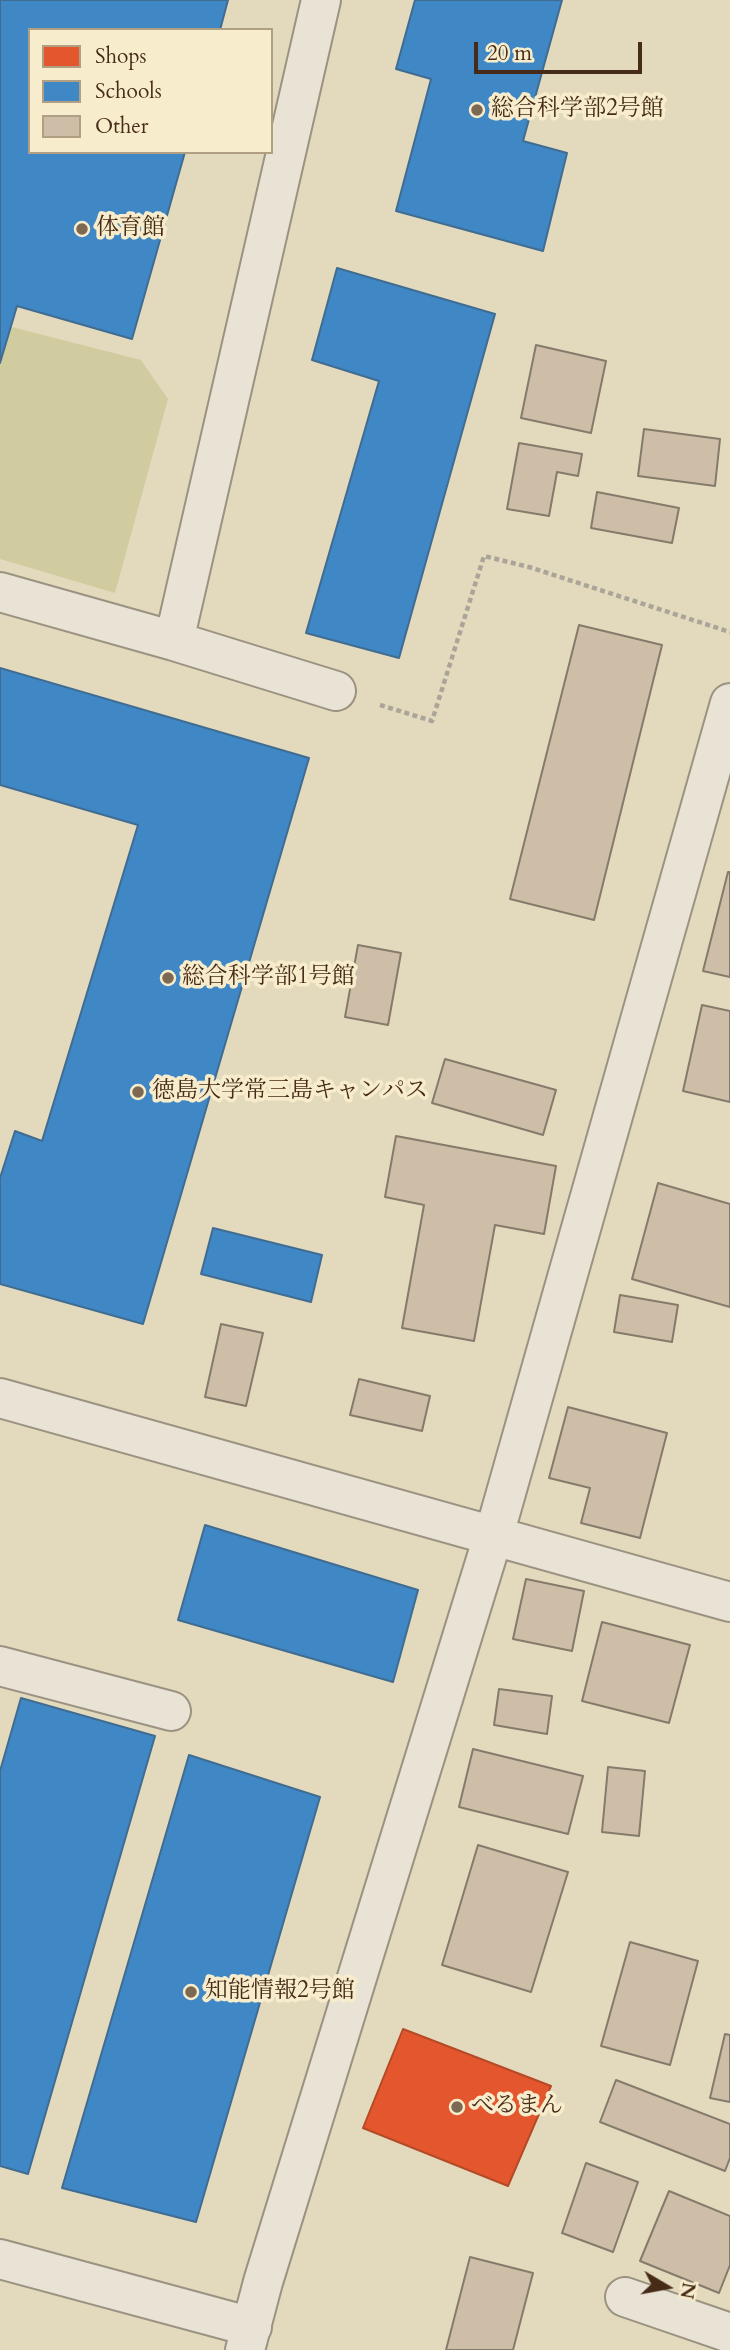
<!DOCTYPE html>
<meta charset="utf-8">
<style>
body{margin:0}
#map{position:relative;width:730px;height:2350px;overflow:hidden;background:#e3dabe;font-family:Cardo,serif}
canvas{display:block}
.legend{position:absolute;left:28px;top:28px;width:245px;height:126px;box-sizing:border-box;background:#f7eccb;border:2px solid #b09f83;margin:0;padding:9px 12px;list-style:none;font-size:21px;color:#462b18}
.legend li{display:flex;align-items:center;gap:14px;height:35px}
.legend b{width:35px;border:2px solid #b09f83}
.north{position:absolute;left:632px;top:2252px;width:70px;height:70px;-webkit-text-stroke:5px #f7eccb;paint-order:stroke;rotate:100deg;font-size:19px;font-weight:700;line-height:28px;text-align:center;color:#462b18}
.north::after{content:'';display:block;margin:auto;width:24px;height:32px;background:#462b18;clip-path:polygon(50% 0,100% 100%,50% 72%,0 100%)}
.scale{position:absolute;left:474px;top:42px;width:168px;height:32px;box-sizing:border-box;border:4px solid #462b18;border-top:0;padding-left:9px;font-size:21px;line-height:24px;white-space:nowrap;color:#462b18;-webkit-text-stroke:5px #f7eccb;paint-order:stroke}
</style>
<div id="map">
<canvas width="730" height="2350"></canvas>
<ul class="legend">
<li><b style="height:19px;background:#e4572e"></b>Shops</li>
<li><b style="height:19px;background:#3f88c5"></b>Schools</li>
<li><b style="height:19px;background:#cebea8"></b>Other</li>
</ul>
<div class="north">N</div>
<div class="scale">20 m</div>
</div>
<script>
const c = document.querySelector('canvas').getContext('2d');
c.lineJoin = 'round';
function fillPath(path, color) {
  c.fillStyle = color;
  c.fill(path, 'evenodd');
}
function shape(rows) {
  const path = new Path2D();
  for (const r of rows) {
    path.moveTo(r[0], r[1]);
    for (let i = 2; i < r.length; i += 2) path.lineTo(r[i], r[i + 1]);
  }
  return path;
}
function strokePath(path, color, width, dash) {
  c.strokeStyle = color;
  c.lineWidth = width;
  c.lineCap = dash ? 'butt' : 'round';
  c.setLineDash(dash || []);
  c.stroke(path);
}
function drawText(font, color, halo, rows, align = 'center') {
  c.font = font + ' Cardo,"Noto Serif JP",serif';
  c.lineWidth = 7;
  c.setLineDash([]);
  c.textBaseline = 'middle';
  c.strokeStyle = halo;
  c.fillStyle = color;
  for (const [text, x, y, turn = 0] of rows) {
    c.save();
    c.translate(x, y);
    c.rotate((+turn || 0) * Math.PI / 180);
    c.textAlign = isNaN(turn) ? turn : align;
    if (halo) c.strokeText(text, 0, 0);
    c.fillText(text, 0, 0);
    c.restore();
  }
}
fillPath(shape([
 [0,324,141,360,168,399,115,593,0,559]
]), '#d1cc9f');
const shops = shape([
 [403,2029,551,2086,508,2186,363,2128,403,2029]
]);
fillPath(shops, '#e4572e');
strokePath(shops, '#b54a27', 2);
const schools = shape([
 [0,0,228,0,220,30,30,30,30,152,185,152,132,339,17,306,0,363,0,0],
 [415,0,562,0,523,141,567,153,543,251,396,211,431,79,396,69,415,0],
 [337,268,495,314,399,658,306,633,379,381,312,360,337,268],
 [0,668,309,758,143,1324,0,1284,0,1178,15,1131,42,1141,138,825,0,785,0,668],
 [213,1228,322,1255,311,1302,201,1274,213,1228],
 [205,1525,418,1590,393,1682,178,1620,205,1525],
 [21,1698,155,1736,28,2174,0,2166,0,1771,21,1698],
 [189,1755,320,1797,196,2222,62,2188,189,1755]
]);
fillPath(schools, '#3f88c5');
strokePath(schools, '#416c91', 2);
const building = shape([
 [536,345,606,361,591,433,521,418,536,345],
 [644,429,720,439,715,486,638,476,644,429],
 [519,443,582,454,578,476,557,472,549,516,507,509,519,443],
 [597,492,679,508,672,543,591,528,597,492],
 [579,625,662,645,594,920,510,899,579,625],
 [728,872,730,872,730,977,703,971,728,872],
 [358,945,401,953,388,1025,345,1017,358,945],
 [702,1005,730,1011,730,1102,683,1091,702,1005],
 [445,1059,556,1090,543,1135,432,1103,445,1059],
 [396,1136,556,1166,544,1234,495,1225,474,1341,402,1328,424,1205,385,1197,396,1136],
 [658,1183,730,1204,730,1307,632,1279,658,1183],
 [620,1295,678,1305,672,1342,614,1332,620,1295],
 [221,1324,263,1333,246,1406,205,1397,221,1324],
 [359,1379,430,1396,422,1431,350,1415,359,1379],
 [568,1407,667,1433,640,1538,581,1523,590,1488,549,1478,568,1407],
 [526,1579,584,1591,572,1651,513,1639,526,1579],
 [602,1622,690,1645,669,1723,582,1701,602,1622],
 [499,1689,552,1696,547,1734,494,1725,499,1689],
 [473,1749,583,1776,568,1834,459,1807,473,1749],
 [608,1767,645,1771,639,1836,602,1832,608,1767],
 [478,1845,568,1872,531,1992,442,1965,478,1845],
 [630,1942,698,1961,670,2065,601,2046,630,1942],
 [725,2034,730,2035,730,2102,710,2098,725,2034],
 [616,2080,730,2124,730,2158,725,2171,600,2122,616,2080],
 [586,2163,638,2182,613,2252,562,2233,586,2163],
 [669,2191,730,2216,730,2265,719,2293,640,2261,669,2191],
 [470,2257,533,2273,513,2350,446,2350,470,2257]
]);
fillPath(building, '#cebea8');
strokePath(building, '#847b6b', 2);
const minor = shape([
 [0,592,174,641,321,0],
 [174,641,336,691],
 [0,1398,730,1602],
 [0,1666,171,1711],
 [0,2259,252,2327],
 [625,2297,730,2333],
 [245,2350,263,2282,500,1514,730,703]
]);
strokePath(minor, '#9b9281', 42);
strokePath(shape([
 [380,705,432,721,484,556,529,567,730,632]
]), '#aba499', 4.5, [5, 3.5]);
strokePath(minor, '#e8e3d5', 38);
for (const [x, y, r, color] of [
 [477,110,7,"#7d6852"],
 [82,229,7,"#7d6852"],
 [168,978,7,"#7d6852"],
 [138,1092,7,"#7d6852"],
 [191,1992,7,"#7d6852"],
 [457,2107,7,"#7d6852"]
]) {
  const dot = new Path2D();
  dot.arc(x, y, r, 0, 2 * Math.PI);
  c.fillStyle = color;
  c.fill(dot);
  strokePath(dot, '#f7eccb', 2.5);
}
drawText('23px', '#462b18', '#f7eccb', [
 ["総合科学部2号館",491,110],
 ["体育館",96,229],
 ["総合科学部1号館",182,978],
 ["徳島大学常三島キャンパス",152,1092],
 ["知能情報2号館",205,1992],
 ["べるまん",471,2107]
], 'left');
</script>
